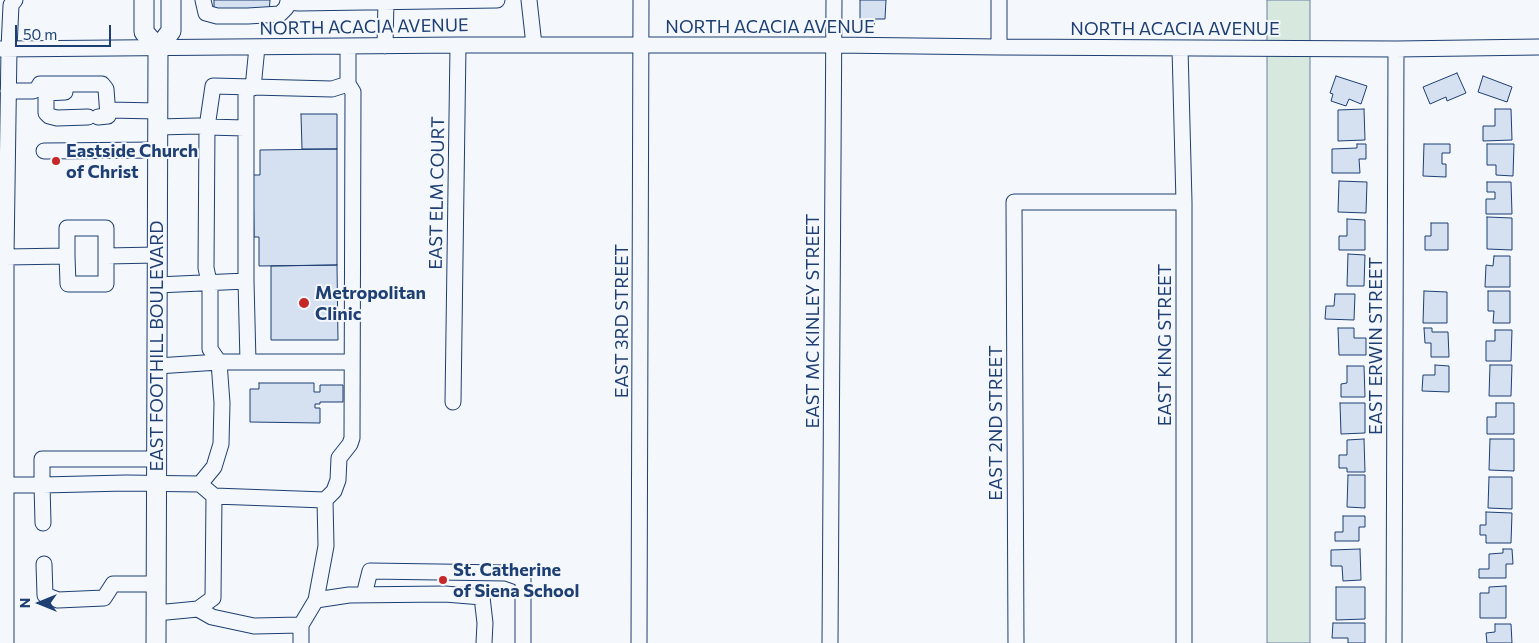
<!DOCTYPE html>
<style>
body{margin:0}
#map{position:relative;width:1539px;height:643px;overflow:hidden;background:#f4f7fb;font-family:Commissioner,sans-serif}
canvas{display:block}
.north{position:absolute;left:15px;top:578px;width:50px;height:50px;-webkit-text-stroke:4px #f4f7fb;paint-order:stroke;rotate:270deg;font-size:14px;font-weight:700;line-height:20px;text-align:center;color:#1d3f73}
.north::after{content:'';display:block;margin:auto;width:18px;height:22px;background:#1d3f73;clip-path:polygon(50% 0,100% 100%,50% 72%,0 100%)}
.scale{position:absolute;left:15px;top:25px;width:96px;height:22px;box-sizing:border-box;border:2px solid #1d3f73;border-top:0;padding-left:6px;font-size:15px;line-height:18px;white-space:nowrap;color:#1d3f73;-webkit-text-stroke:4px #f4f7fb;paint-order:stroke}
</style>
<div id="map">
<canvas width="1539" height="643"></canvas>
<div class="north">N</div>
<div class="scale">50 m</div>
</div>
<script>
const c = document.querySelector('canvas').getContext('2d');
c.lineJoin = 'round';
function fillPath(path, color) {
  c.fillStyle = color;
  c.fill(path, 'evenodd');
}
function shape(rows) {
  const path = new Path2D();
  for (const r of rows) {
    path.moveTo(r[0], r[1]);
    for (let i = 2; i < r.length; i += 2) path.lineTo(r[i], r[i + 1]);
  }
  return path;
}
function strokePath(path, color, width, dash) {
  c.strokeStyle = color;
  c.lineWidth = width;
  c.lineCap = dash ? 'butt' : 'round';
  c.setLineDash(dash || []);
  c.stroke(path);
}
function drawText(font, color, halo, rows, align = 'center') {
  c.font = font + ' Commissioner,sans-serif';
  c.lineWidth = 4;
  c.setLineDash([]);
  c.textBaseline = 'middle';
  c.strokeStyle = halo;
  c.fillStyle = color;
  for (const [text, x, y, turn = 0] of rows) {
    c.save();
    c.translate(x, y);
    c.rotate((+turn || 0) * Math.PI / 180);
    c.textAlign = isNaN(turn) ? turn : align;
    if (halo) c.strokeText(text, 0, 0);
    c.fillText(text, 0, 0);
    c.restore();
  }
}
const green = shape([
 [1267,0,1310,0,1310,643,1267,643,1267,0]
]);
fillPath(green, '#d7e8df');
strokePath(green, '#687fa3', 1);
const building = shape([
 [214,0,270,0,269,13,214,13,214,0],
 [860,0,886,0,885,19,875,19,874,28,860,28,860,0],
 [1457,73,1466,93,1447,101,1446,97,1430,104,1423,87,1457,73],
 [1336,76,1367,86,1361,104,1349,99,1346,106,1331,101,1333,94,1330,93,1336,76],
 [1483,76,1512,87,1507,102,1478,92,1483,76],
 [1364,109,1365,140,1338,141,1338,110,1364,109],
 [1495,109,1511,109,1512,140,1483,141,1483,126,1495,126,1495,109],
 [301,114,337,114,337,149,302,149,301,114],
 [1357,144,1366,144,1366,159,1359,159,1360,173,1332,173,1332,149,1357,148,1357,144],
 [1424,144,1450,144,1450,153,1442,153,1442,164,1446,164,1446,177,1423,176,1424,144],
 [1487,144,1514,144,1513,176,1496,175,1496,165,1487,165,1487,144],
 [337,149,337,265,259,266,259,237,254,237,253,175,260,175,260,150,337,149],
 [1339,181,1367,182,1366,213,1338,212,1339,181],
 [1487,182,1511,182,1512,214,1486,214,1486,199,1495,199,1495,192,1487,192,1487,182],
 [1487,217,1512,218,1512,250,1487,249,1487,217],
 [1347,219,1365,220,1365,250,1339,250,1339,236,1347,236,1347,219],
 [1431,223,1448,223,1448,250,1425,250,1425,236,1431,236,1431,223],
 [1348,254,1365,255,1364,286,1347,286,1348,254],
 [1494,256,1510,256,1510,287,1485,287,1486,265,1493,266,1494,256],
 [337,265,338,340,271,340,271,266,337,265],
 [1424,291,1447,292,1447,323,1423,323,1424,291],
 [1488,291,1510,291,1510,323,1493,323,1494,311,1488,311,1488,291],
 [1335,294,1355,294,1354,320,1325,319,1326,306,1334,306,1335,294],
 [1338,328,1354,328,1354,338,1366,338,1366,355,1339,355,1338,328],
 [1424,328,1432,328,1432,332,1448,332,1449,357,1431,357,1431,343,1425,343,1424,328],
 [1495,330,1512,330,1511,361,1486,361,1486,341,1495,341,1495,330],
 [1435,365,1449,366,1449,392,1422,391,1423,375,1435,375,1435,365],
 [1490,365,1512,365,1511,396,1489,396,1490,365],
 [1347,366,1364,366,1365,397,1341,397,1341,384,1347,383,1347,366],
 [259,383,314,383,314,392,320,392,320,385,343,385,343,402,320,402,320,404,315,404,315,408,320,408,320,423,250,422,250,389,259,389,259,383],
 [1340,403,1365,403,1365,433,1341,434,1340,403],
 [1496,403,1514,403,1514,434,1487,434,1487,417,1496,417,1496,403],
 [1364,439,1365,472,1347,472,1347,468,1339,468,1339,455,1347,455,1347,440,1364,439],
 [1490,439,1514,439,1514,471,1489,470,1490,439],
 [1348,475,1365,475,1365,508,1347,507,1348,475],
 [1489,477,1512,477,1512,509,1488,508,1489,477],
 [1486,512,1512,513,1511,543,1486,543,1486,535,1480,535,1480,525,1486,525,1486,512],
 [1343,516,1365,516,1365,527,1359,527,1359,541,1335,541,1335,532,1343,532,1343,516],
 [1360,549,1361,580,1343,581,1342,566,1331,566,1331,550,1360,549],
 [1503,549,1512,549,1513,564,1506,564,1506,578,1479,578,1479,569,1489,569,1489,554,1503,553,1503,549],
 [1506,586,1506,618,1480,618,1480,593,1489,593,1489,587,1506,586],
 [1336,587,1365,587,1365,619,1336,620,1336,587],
 [1333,623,1365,623,1365,643,1348,643,1348,638,1332,638,1333,623],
 [1495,624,1511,624,1512,643,1487,643,1486,633,1495,632,1495,624]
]);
fillPath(building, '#d5e0f0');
strokePath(building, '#1d3f73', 1);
const minor = shape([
 [203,0,206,13,217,16,248,16,280,14,286,8,288,2],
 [288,0,288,2,299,3,497,0],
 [529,0,534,45],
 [999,0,999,47],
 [348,46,348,84,332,89,213,86,207,127,206,268,210,286,210,349,219,362,352,362],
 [385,46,386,0],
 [1180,48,1184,202,1184,643],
 [0,49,458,45,834,45,999,47,1396,49,1539,47],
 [246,87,246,281],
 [253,88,257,47],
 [8,91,33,91,37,89,40,84,102,84,106,89,108,116,98,117],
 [65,92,46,93,46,113,49,116,57,118,88,117],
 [108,110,158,111],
 [158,127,198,126,207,127,245,128],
 [44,151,157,150],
 [67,256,68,284,106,284,106,256],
 [6,257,67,256,67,228,106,228,106,256,157,255],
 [157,285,246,281,248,362],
 [157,366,219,362,222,403,221,444,214,467,200,484],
 [453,402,458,45],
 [157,459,42,459,42,485,126,483,200,484,214,496,325,500,326,546,316,600],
 [6,485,42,485,43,523],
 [325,500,334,491,338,480,339,458,350,444,352,438,353,92,348,84],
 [44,564,45,595,58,600,104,598,113,584,156,584],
 [364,595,370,571,506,573,523,579,523,643],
 [198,609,212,617,254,626,301,625],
 [156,613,198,609,213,598,214,496],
 [6,643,6,257,9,48,11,5,15,0],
 [301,643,301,625,316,600,349,595,445,594,482,597,485,623,484,643],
 [639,643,641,0],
 [830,643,834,0],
 [1016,643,1014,202,1184,202],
 [1394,643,1396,49]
]);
const major = shape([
 [144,0,144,32,158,48],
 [156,643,158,48,171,31,171,0]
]);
strokePath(minor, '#1d3f73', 17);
strokePath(major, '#1d3f73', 21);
strokePath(minor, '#f4f7fb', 15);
strokePath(major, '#f4f7fb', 19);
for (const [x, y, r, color] of [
 [56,161,5,"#c62828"],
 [304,303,6,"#c62828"],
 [443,580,5,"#c62828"]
]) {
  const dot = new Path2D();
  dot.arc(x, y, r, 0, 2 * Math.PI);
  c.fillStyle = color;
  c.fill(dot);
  strokePath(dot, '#f4f7fb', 2);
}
drawText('18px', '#1d3f73', '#f4f7fb', [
 ["NORTH ACACIA AVENUE",364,27,-1],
 ["NORTH ACACIA AVENUE",770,27],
 ["NORTH ACACIA AVENUE",1175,29],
 ["EAST ELM COURT",437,193,-89],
 ["EAST 3RD STREET",622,321,-90],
 ["EAST MC KINLEY STREET",813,321,-90],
 ["EAST KING STREET",1165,345,-90],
 ["EAST FOOTHILL BOULEVARD",157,346,-90],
 ["EAST ERWIN STREET",1376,346,-90],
 ["EAST 2ND STREET",996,423,-90]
]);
drawText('bold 18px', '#1d3f73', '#f4f7fb', [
 ["Eastside Church",66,151],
 ["of Christ",66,172],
 ["Metropolitan",315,293],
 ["Clinic",315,314],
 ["St. Catherine",453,570],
 ["of Siena School",453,591]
], 'left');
</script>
